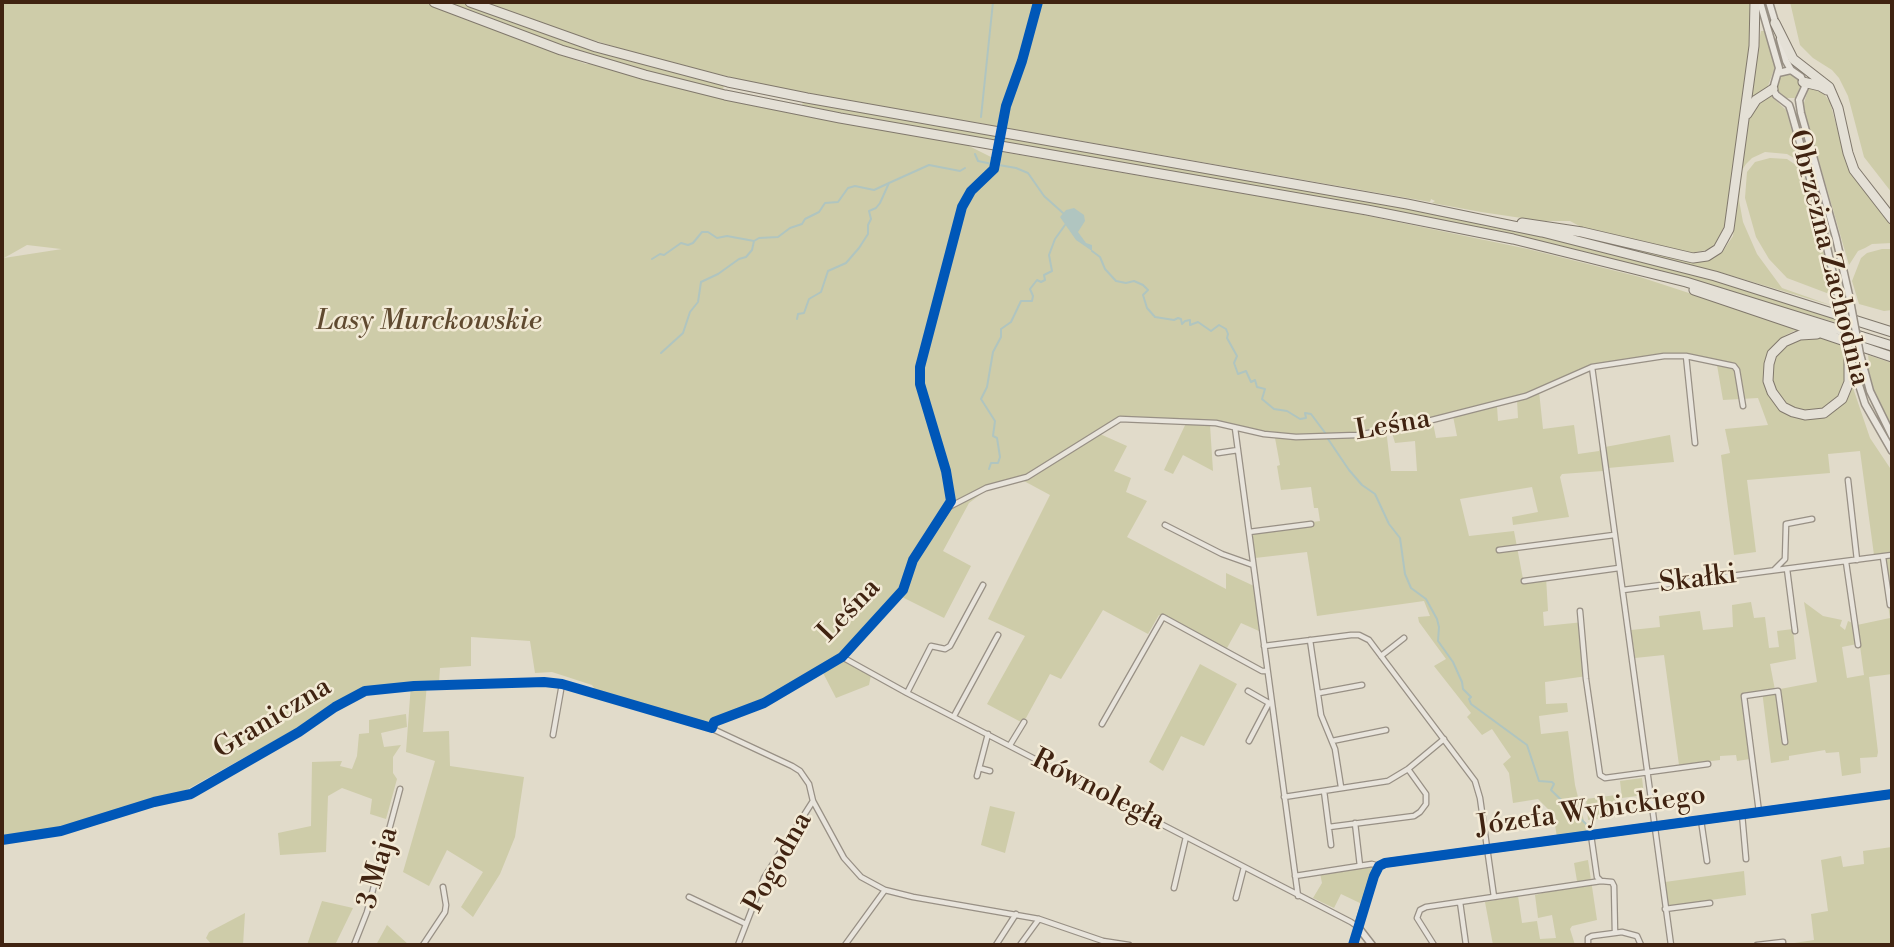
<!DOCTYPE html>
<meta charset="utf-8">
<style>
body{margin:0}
#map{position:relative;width:1894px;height:947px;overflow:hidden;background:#e1dbca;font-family:"Libre Bodoni",serif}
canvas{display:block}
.frame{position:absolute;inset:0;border:4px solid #402311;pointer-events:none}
</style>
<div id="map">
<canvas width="1894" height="947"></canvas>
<div class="frame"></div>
</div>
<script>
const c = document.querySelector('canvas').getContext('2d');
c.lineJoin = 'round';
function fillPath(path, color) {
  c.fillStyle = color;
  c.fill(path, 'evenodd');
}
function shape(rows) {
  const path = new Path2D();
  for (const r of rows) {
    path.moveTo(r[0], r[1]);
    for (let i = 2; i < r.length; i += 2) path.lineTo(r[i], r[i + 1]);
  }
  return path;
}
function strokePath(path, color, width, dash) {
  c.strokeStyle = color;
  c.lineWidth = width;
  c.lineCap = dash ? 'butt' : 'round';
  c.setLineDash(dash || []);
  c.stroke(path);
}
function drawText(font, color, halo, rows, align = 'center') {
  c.font = font + ' "Libre Bodoni",serif';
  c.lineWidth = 5;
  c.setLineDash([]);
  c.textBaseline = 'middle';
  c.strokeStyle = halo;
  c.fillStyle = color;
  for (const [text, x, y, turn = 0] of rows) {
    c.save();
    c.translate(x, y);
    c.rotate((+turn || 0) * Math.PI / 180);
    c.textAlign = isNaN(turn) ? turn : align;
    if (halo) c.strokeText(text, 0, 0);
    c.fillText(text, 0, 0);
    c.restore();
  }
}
fillPath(shape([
 [2,2,423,2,586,64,598,64,961,142,997,160,999,151,1003,152,1354,213,1528,249,1640,277,1802,330,1794,331,1784,336,1770,352,1774,401,1818,417,1852,385,1870,438,1892,471,1892,553,1874,555,1860,451,1828,454,1830,473,1747,480,1756,552,1734,555,1721,455,1730,453,1725,429,1768,425,1758,398,1723,400,1717,365,1735,364,1686,355,1592,365,1525,394,1428,419,1394,421,1357,433,1298,436,1266,433,1217,421,1121,418,1114,420,1026,476,985,487,947,506,914,554,902,589,840,654,756,704,718,718,707,725,597,693,592,685,552,672,535,673,530,641,471,637,471,666,440,668,439,683,427,683,423,732,449,731,450,766,524,777,515,837,500,874,473,917,461,907,483,872,447,850,429,886,403,872,435,761,406,752,411,684,363,690,337,703,308,722,179,794,52,830,2,837],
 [27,245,61,249,62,249,4,258],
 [442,2,462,2,511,21,724,84,723,91,673,79,555,44],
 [483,2,1751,2,1749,60,1725,227,1720,240,1711,249,1691,253,1585,229,1570,221,1542,221,1481,212,1432,203,1435,201,1431,199,1430,202,778,88,687,67,687,65,686,67,622,49,561,30],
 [1790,2,1892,2,1892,193,1864,157,1848,96,1839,78,1832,70,1813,58,1800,45],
 [1761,31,1764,31,1775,67,1768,86,1746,108],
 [1782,74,1791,74,1799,80,1800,87,1795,98,1786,98,1778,91,1777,84],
 [1809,87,1824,94,1830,102,1847,165,1892,223,1892,243,1872,244,1865,248,1858,251,1849,265,1803,106],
 [1769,94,1786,110,1801,162,1787,154,1765,152,1752,158,1746,164,1742,170,1739,200,1743,222,1757,254,1782,288,1833,306,1726,274,1551,229,1706,260,1716,256,1723,251,1733,236,1747,126,1751,113],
 [803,100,1370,200,1572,242,1680,270,1837,316,1838,323,1633,264,1557,246,802,107],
 [1770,158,1787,159,1802,169,1826,262,1832,295,1787,278,1769,259,1756,237,1745,198,1747,172,1755,162],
 [1882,249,1892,249,1892,310,1884,311,1859,304,1852,281,1861,258,1867,253],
 [1805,336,1818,337,1842,344,1845,354,1846,382,1838,397,1823,408,1813,412,1795,410,1783,403,1771,383,1772,362,1778,351],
 [1868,355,1892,363,1892,426,1875,394,1867,363,1869,363],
 [1539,391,1543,429,1574,425,1578,454,1599,451,1601,447,1604,468,1603,471,1562,474,1560,477,1569,517,1513,525,1512,517,1538,512,1532,487,1460,499,1469,536,1514,531,1523,579,1546,577,1548,611,1543,612,1544,626,1584,622,1587,676,1545,682,1546,704,1567,703,1568,712,1539,716,1541,734,1568,731,1575,785,1587,833,1557,837,1553,814,1538,799,1513,803,1509,773,1503,764,1511,757,1492,729,1482,735,1467,717,1471,713,1434,666,1446,659,1419,622,1418,617,1430,616,1424,601,1317,616,1307,552,1255,558,1251,530,1320,521,1318,508,1314,508,1311,487,1281,490,1277,466,1280,465,1275,438,1374,435,1386,429,1391,471,1417,471,1415,441,1395,443,1390,426,1433,423,1436,438,1457,436,1453,416,1497,406,1498,421,1518,418,1517,400],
 [1187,421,1210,425,1213,471,1183,455,1173,474,1164,470],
 [1100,434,1127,446,1114,471,1131,478,1126,492,1147,501,1127,537,1226,589,1226,573,1254,586,1259,631,1241,623,1227,648,1159,615,1148,634,1103,610,1061,679,1050,674,1026,718,1021,722,987,704,1025,636,988,619,1050,495,1024,481],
 [1670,435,1674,462,1608,468,1605,447],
 [985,491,969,503,943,551,971,566,944,618,900,596,915,561,948,511],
 [1892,558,1892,674,1869,677,1878,752,1877,757,1860,758,1861,773,1842,776,1839,752,1826,753,1825,750,1789,756,1789,760,1771,763,1762,691,1742,695,1750,759,1737,761,1736,755,1720,756,1720,760,1679,765,1664,655,1635,658,1631,630,1660,627,1659,616,1700,611,1703,630,1733,627,1732,605,1751,602,1754,618,1765,617,1769,648,1779,647,1777,631,1793,629,1796,659,1770,664,1775,690,1817,682,1804,602,1823,616,1842,620,1840,626,1845,630,1848,621,1857,625,1890,618,1881,559],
 [1857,644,1860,646,1864,675,1847,678,1842,647],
 [844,659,871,675,869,685,836,698,822,671],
 [1200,664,1237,684,1204,746,1181,736,1163,771,1149,762],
 [406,714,407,727,381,733,384,747,401,745,393,757,393,773,397,779,386,819,370,814,372,799,342,788,328,796,326,852,280,855,278,833,311,826,312,762,342,761,340,766,352,769,357,756,359,734,369,733,369,720],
 [1642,778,1644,795,1622,798,1620,781],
 [1616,795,1619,816,1588,820,1586,799],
 [990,806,1015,812,1005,853,981,845],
 [1892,847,1892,945,1781,945,1814,940,1811,914,1828,911,1821,860,1841,856,1843,867,1864,864,1863,851],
 [1588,860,1597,920,1572,926,1570,929,1575,945,1493,945,1485,902,1518,896,1522,923,1537,921,1540,939,1556,938,1552,915,1538,918,1535,895,1574,884,1577,881,1574,863],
 [1372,866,1375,869,1362,904,1341,894,1334,908,1313,898,1322,883,1320,873],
 [1744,871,1746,895,1668,906,1665,882],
 [322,901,353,908,335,945,307,945],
 [245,913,243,945,212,945,206,938,209,932],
 [387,925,409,945,376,945]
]), '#cecca9');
fillPath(shape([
 [1074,208,1084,215,1085,221,1078,232,1086,243,1092,245,1092,251,1076,240,1060,217,1066,210]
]), '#b0c5c0');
strokePath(shape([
 [981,117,993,2],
 [975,154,978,161,992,164],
 [999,165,1016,168,1028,173,1044,196,1063,213],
 [1092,251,1100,257,1105,269,1116,281,1126,283,1134,281,1143,285,1148,290,1143,295,1147,308,1155,317,1174,320,1178,318,1181,319,1182,324,1185,321,1190,320,1190,325,1198,322,1211,331,1219,325,1226,329,1228,334,1227,338,1237,356,1234,363,1238,374,1246,371,1251,382,1255,380,1257,387,1265,389,1262,399,1274,409,1287,411,1300,419,1306,418,1305,413,1311,414,1326,434],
 [652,259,660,254,664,255,681,243,688,245,693,243,702,232,708,232,717,238,727,236,754,241],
 [797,319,798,314,804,313,809,299,821,292,828,271,846,263,859,248,868,234,868,225,871,219,869,211,876,208,880,203,889,183,929,165,960,171,965,168],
 [661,353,683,333,690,312,698,302,701,282,718,274,739,259,746,257,752,250,754,241,759,238,778,237,790,228,802,224,805,219,819,212,825,203,838,202,848,188,855,186,874,190,889,183],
 [1328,439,1349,470,1362,485,1375,494,1389,524,1400,538,1405,574,1411,588,1426,599,1437,619,1439,627,1438,641,1453,662,1462,682,1463,689,1471,697,1469,699,1471,704,1527,745,1539,781,1552,782,1554,784,1551,790,1586,824,1588,830],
 [989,469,991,463,998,463,1000,457,997,438,993,436,995,421,981,399,987,387,993,352,1001,337,1001,329,1011,322,1021,301,1032,301,1033,296,1030,289,1037,280,1041,282,1045,280,1044,275,1052,271,1049,255,1055,239,1065,225]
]), '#b0c5c0', 2);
const minor = shape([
 [1686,356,1695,443],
 [1592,367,1671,945],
 [1235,428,1298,896],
 [1218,453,1238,450],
 [1848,480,1857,560],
 [1165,525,1222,554,1253,565],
 [1249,532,1311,524],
 [1499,550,1614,535],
 [1883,557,1890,605],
 [1846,562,1858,645],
 [1787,569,1795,631],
 [1774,570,1785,559,1786,524,1812,519],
 [1524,581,1619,568],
 [1623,590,1892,555],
 [1580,611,1586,679,1600,775,1605,778,1708,764],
 [1310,640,1321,715,1335,749,1341,787],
 [1264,646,1351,635,1359,635,1369,640,1475,781,1480,798,1494,897],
 [1381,656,1404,638],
 [842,657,907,693,1351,922,1358,927,1353,945],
 [1248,691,1269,703],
 [907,693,931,646,945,649,950,646,983,585],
 [1319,693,1362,685],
 [954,716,998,635],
 [1102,724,1163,617,1262,671,1266,671],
 [712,728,714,722,764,703,842,657,903,590,913,560,949,507,986,488,1027,477,1120,419,1216,423,1264,434,1296,437,1357,435,1374,432,1394,423,1428,421,1526,396,1592,367,1664,356,1686,356,1734,366,1737,370,1743,406],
 [553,735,562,684],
 [1249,741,1269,703,1271,702],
 [1332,741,1386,730],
 [1010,745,1024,722],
 [979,768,990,771],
 [977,776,988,734],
 [1324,791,1331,845],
 [1284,797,1388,781,1408,769,1444,739],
 [1759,812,1744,696,1778,691,1785,742],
 [1742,814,1746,859],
 [1701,820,1707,861],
 [1355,823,1360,866],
 [1329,827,1414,816,1420,812,1426,804,1426,794,1408,769],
 [1591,835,1597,877,1601,881,1612,882,1614,886,1615,933],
 [2,840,61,831,154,802,191,794,299,732,335,707,365,691,414,686,544,682,562,684,702,724,792,766,800,771,809,784,813,801,844,858,861,877,885,890,913,897,1039,919,1103,941,1129,945],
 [1295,876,1372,864,1379,866],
 [1174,888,1186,837],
 [689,897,746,924],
 [1236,898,1244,867],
 [1460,902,1466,945],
 [1665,909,1710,903],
 [354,945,367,912,400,789],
 [423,945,445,912,446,905,443,887],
 [738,945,764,878,813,801],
 [845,945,885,890],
 [996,945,1016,914],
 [1020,945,1039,919],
 [1434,945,1417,918,1420,910,1426,907,1601,881],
 [1588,945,1588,938,1592,936,1622,932,1637,936,1641,945],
 [1757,945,1783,942]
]);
const tertiary = shape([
 [1760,2,1779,68,1773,89,1776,95,1789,105,1791,111,1818,207,1837,292],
 [1769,2,1776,25],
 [1780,39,1786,61,1791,70],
 [1778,73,1791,70,1801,77,1805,87,1799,100],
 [1799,100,1801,113,1836,238,1849,295],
 [1860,354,1870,391,1892,436],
 [1852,363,1865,404,1892,451],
 [1372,945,1358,927,1374,876,1379,866,1385,863,1892,794]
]);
const motorway = shape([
 [434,2,561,50,645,75,725,95,840,118,1367,210,1513,239,1686,282,1892,346],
 [470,2,596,47,728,82,807,98,1407,204,1542,232,1715,276,1892,332],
 [1775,23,1793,59,1829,87,1838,108,1848,153,1854,170,1892,219],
 [1803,82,1820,86,1827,90],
 [1747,114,1756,100,1773,89],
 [1522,223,1582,232,1693,258,1707,256,1718,249,1729,229,1754,46,1755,2],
 [1694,290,1892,357],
 [1817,334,1800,335,1784,342,1772,354,1769,364,1768,381,1772,392,1783,407,1793,412,1805,415,1824,413,1842,399,1849,382,1849,351]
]);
strokePath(minor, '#989085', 7);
strokePath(tertiary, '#989085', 9);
strokePath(motorway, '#80786c', 11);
strokePath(minor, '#e8e4dc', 4.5);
strokePath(tertiary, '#e8e4dc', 6);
strokePath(motorway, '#e4e0d6', 9);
const tertiaryBridge = shape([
 [1837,292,1849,351],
 [1849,295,1860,354]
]);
strokePath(tertiaryBridge, '#989085', 9, []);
strokePath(tertiaryBridge, '#e8e4dc', 6);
strokePath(shape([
 [2,840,61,831,154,802,191,794,299,732,335,707,365,691,414,686,544,682,562,684,712,728,714,722,764,703,842,657,903,590,913,560,951,501,946,471,920,384,920,367,962,207,971,191,994,169,1006,106,1022,61,1038,2],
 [1353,945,1374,876,1379,866,1385,863,1892,794]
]), '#0057b8', 10);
drawText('28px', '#402311', '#f2ead6', [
 ["Obrzeżna Zachodnia",1828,258,76],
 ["Leśna",1393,426,-10],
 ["Skałki",1698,580,-7],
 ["Leśna",850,611,-46],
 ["Graniczna",273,719,-31],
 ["Równoległa",1098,791,27],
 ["Józefa Wybickiego",1591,812,-8],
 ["Pogodna",779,863,-61],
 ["3 Maja",379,868,-74]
]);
drawText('italic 28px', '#604a30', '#f2ead6', [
 ["Lasy Murckowskie",429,322]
]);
</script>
